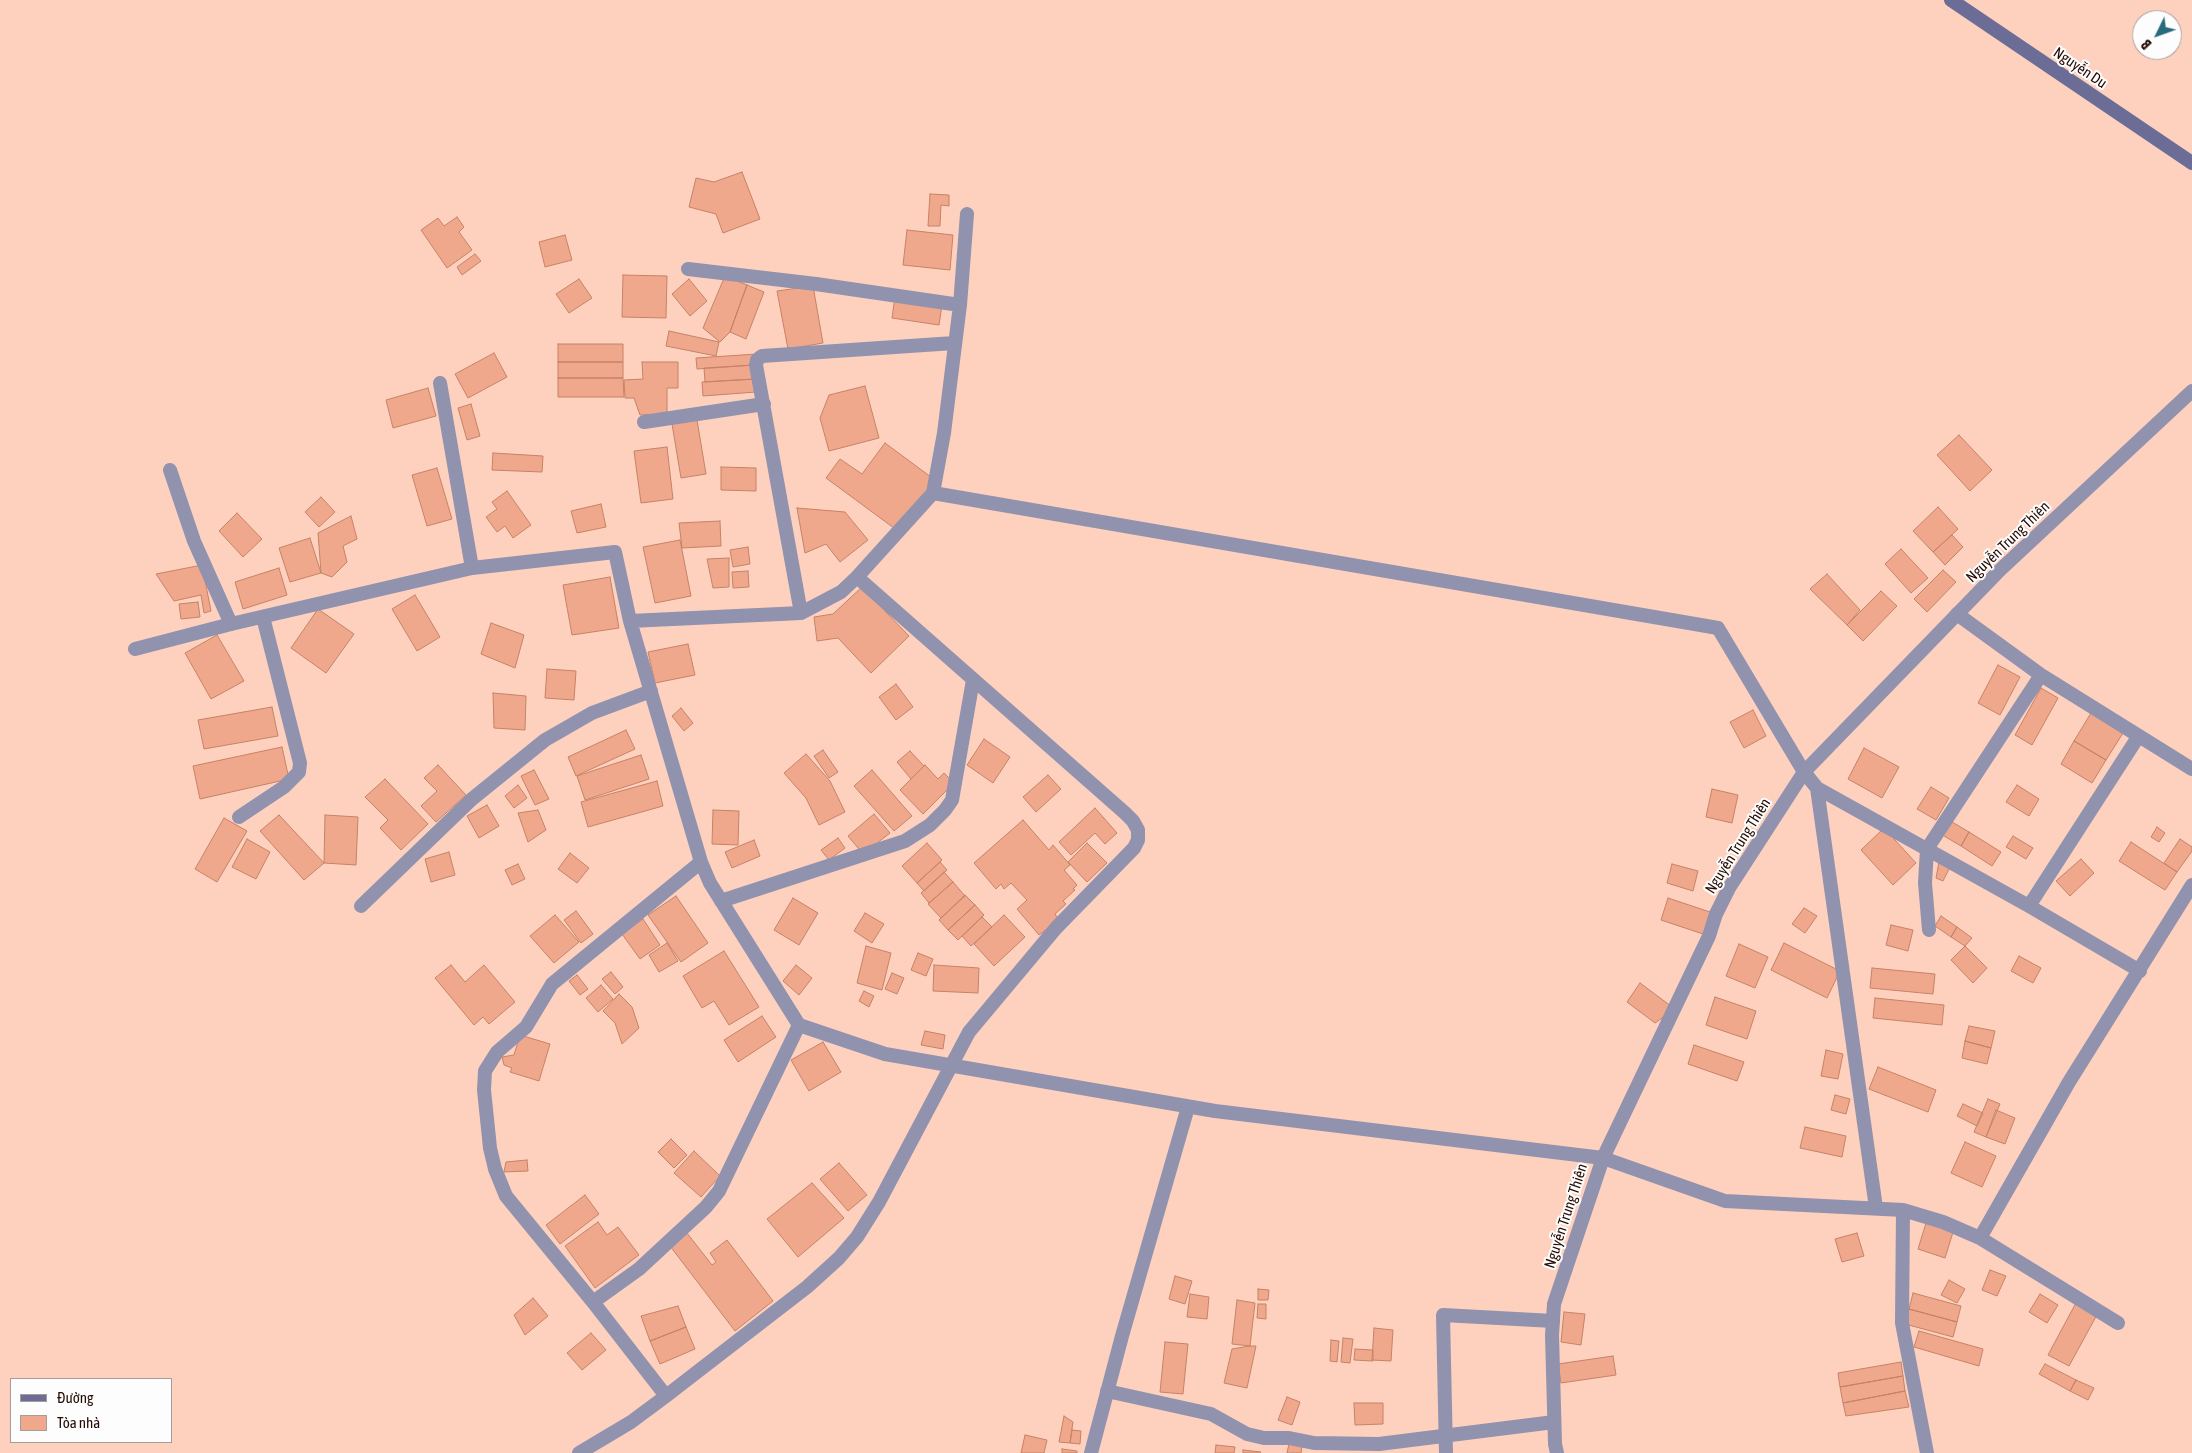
<!DOCTYPE html>
<meta charset="utf-8">
<style>
body{margin:0}
#map{position:relative;width:2192px;height:1453px;overflow:hidden;background:#fed1bf;font-family:"Asap Condensed",sans-serif}
canvas{display:block}
.legend{position:absolute;left:10px;top:1378px;width:162px;height:65px;box-sizing:border-box;background:#fdfdfd;border:1px solid #a69c99;margin:0;padding:6px 9px;list-style:none;font-size:15px;color:#240b03}
.legend li{display:flex;align-items:center;gap:10px;height:25px}
.legend b{width:25px;border:1px solid #a69c99}
.north{position:absolute;left:2132px;top:10px;width:50px;height:50px;box-sizing:border-box;background:#fdfdfd;border:1px solid #a69c99;border-radius:50%;rotate:228deg;font-size:14px;font-weight:700;line-height:20px;text-align:center;color:#240b03}
.north::after{content:'';display:block;margin:auto;width:18px;height:22px;background:#2a6a7e;clip-path:polygon(50% 0,100% 100%,50% 72%,0 100%)}
</style>
<div id="map">
<canvas width="2192" height="1453"></canvas>
<ul class="legend">
<li><b style="height:6px;background:#6c6d97"></b>Đường</li>
<li><b style="height:14px;background:#efa88c"></b>Tòa nhà</li>
</ul>
<div class="north">B</div>
</div>
<script>
const c = document.querySelector('canvas').getContext('2d');
c.lineJoin = 'round';
function fillPath(path, color) {
  c.fillStyle = color;
  c.fill(path, 'evenodd');
}
function shape(rows) {
  const path = new Path2D();
  for (const r of rows) {
    path.moveTo(r[0], r[1]);
    for (let i = 2; i < r.length; i += 2) path.lineTo(r[i], r[i + 1]);
  }
  return path;
}
function strokePath(path, color, width, dash) {
  c.strokeStyle = color;
  c.lineWidth = width;
  c.lineCap = dash ? 'butt' : 'round';
  c.setLineDash(dash || []);
  c.stroke(path);
}
function drawText(font, color, halo, rows, align = 'center') {
  c.font = font + ' "Asap Condensed",sans-serif';
  c.lineWidth = 4;
  c.setLineDash([]);
  c.textBaseline = 'middle';
  c.strokeStyle = halo;
  c.fillStyle = color;
  for (const [text, x, y, turn = 0] of rows) {
    c.save();
    c.translate(x, y);
    c.rotate((+turn || 0) * Math.PI / 180);
    c.textAlign = isNaN(turn) ? turn : align;
    if (halo) c.strokeText(text, 0, 0);
    c.fillText(text, 0, 0);
    c.restore();
  }
}
const building = shape([
 [742,172,760,219,723,233,716,214,689,207,696,178,714,182,742,172],
 [930,194,949,195,949,206,941,205,940,226,928,226,930,194],
 [457,217,464,227,459,232,472,250,447,268,421,230,438,218,444,226,457,217],
 [907,230,953,235,950,270,903,265,907,230],
 [565,235,572,260,545,267,539,242,565,235],
 [475,254,481,261,462,275,457,267,475,254],
 [623,275,667,276,666,318,622,317,623,275],
 [725,276,747,285,730,332,720,342,703,328,725,276],
 [579,279,592,298,569,313,556,294,579,279],
 [689,279,707,301,690,316,672,294,689,279],
 [747,285,764,292,746,339,730,332,747,285],
 [813,286,823,343,788,349,777,291,813,286],
 [895,297,942,305,939,325,892,318,895,297],
 [669,331,719,342,716,356,666,346,669,331],
 [558,344,623,344,623,362,558,362,558,344],
 [494,353,507,377,468,398,455,374,494,353],
 [757,354,754,365,697,369,696,358,757,354],
 [558,362,623,362,623,378,558,378,558,362],
 [642,362,678,362,678,388,667,388,667,414,640,415,634,398,625,398,624,380,643,379,642,362],
 [754,365,755,379,705,382,704,368,754,365],
 [558,378,623,378,624,397,558,397,558,378],
 [755,379,756,392,703,396,702,382,755,379],
 [865,386,879,438,829,451,820,418,829,395,865,386],
 [428,388,436,416,393,428,386,400,428,388],
 [471,404,480,436,467,440,458,408,471,404],
 [697,420,706,474,681,478,672,424,697,420],
 [1959,435,1992,470,1970,491,1937,455,1959,435],
 [885,443,935,480,898,531,826,478,840,459,862,474,885,443],
 [667,447,673,499,641,503,634,451,667,447],
 [493,453,543,456,542,472,492,470,493,453],
 [721,467,756,468,756,491,721,490,721,467],
 [437,468,452,519,427,526,412,475,437,468],
 [507,491,531,525,513,538,505,526,497,532,486,517,497,509,492,502,507,491],
 [321,497,335,512,319,527,305,512,321,497],
 [601,504,606,527,577,533,571,511,601,504],
 [1938,507,1958,529,1933,552,1913,531,1938,507],
 [797,508,845,512,868,540,840,562,826,544,805,553,797,508],
 [237,513,262,539,243,557,219,531,237,513],
 [351,516,357,539,343,546,347,562,332,577,321,573,318,533,351,516],
 [720,521,721,546,682,548,679,523,720,521],
 [1952,535,1963,547,1945,565,1933,552,1952,535],
 [310,538,321,573,290,582,279,548,310,538],
 [680,540,691,596,655,603,643,547,680,540],
 [748,547,750,564,733,567,730,550,748,547],
 [1901,549,1928,578,1911,593,1885,564,1901,549],
 [729,558,729,587,713,588,707,559,729,558],
 [202,565,211,611,204,613,201,595,174,601,156,574,202,565],
 [279,568,287,595,243,609,235,582,279,568],
 [1943,570,1956,582,1927,612,1914,599,1943,570],
 [748,571,749,587,733,588,732,572,748,571],
 [1827,574,1860,610,1847,625,1810,589,1827,574],
 [610,577,619,628,572,635,563,585,610,577],
 [862,587,909,636,871,673,838,638,817,641,814,617,833,614,862,587],
 [1881,591,1897,606,1863,641,1847,625,1881,591],
 [415,595,440,637,417,651,392,609,415,595],
 [198,602,200,617,181,619,179,604,198,602],
 [318,609,354,634,326,673,291,648,318,609],
 [491,623,524,635,515,668,481,654,491,623],
 [217,635,244,681,211,699,185,653,217,635],
 [688,644,695,675,655,683,648,652,688,644],
 [1998,665,2020,677,2000,715,1978,703,1998,665],
 [547,669,576,671,574,700,545,698,547,669],
 [896,684,913,707,896,720,879,697,896,684],
 [2041,688,2058,698,2032,745,2015,735,2041,688],
 [493,693,526,696,525,730,494,728,493,693],
 [272,707,278,736,204,749,198,720,272,707],
 [681,708,693,723,684,731,672,716,681,708],
 [1753,710,1766,736,1744,748,1730,722,1753,710],
 [2091,713,2123,733,2106,760,2074,741,2091,713],
 [626,730,635,749,576,776,568,757,626,730],
 [984,739,1010,757,993,783,967,765,984,739],
 [2074,741,2106,760,2092,783,2061,764,2074,741],
 [282,747,289,779,200,799,193,766,282,747],
 [1864,748,1899,767,1882,798,1848,779,1864,748],
 [823,750,838,772,829,778,814,756,823,750],
 [910,751,924,766,911,779,897,762,910,751],
 [806,754,830,781,845,812,819,825,806,798,784,773,806,754],
 [641,755,649,779,585,800,577,776,641,755],
 [438,765,466,795,436,822,421,806,437,791,424,778,438,765],
 [925,765,938,779,944,773,954,783,923,814,900,790,925,765],
 [534,770,549,799,535,805,521,776,534,770],
 [872,770,912,816,894,831,854,786,872,770],
 [1048,775,1061,789,1036,812,1023,797,1048,775],
 [385,779,428,824,401,850,380,828,388,820,365,797,385,779],
 [657,781,663,806,588,827,581,802,657,781],
 [518,785,527,798,514,808,505,796,518,785],
 [2017,785,2039,799,2029,816,2006,802,2017,785],
 [1931,787,1949,798,1936,820,1917,809,1931,787],
 [1712,789,1738,795,1732,823,1706,817,1712,789],
 [487,805,499,826,479,838,467,816,487,805],
 [1095,808,1117,833,1105,844,1095,833,1071,855,1059,842,1095,808],
 [538,810,546,830,528,842,518,813,538,810],
 [713,810,739,811,738,845,712,844,713,810],
 [874,814,890,833,863,854,848,836,874,814],
 [279,815,324,863,304,880,260,831,279,815],
 [325,815,358,817,356,865,324,863,325,815],
 [224,818,247,831,217,882,195,869,224,818],
 [1947,819,1969,832,1961,846,1939,833,1947,819],
 [1023,820,1049,850,1053,845,1070,865,1064,870,1077,885,1073,889,1075,890,1063,901,1066,904,1055,914,1059,920,1039,935,1017,909,1027,900,1011,883,1004,889,1001,884,996,889,974,863,1023,820],
 [2157,827,2165,833,2159,842,2151,837,2157,827],
 [1884,828,1916,863,1893,885,1861,850,1884,828],
 [1969,832,2001,852,1992,866,1961,846,1969,832],
 [2013,836,2033,848,2026,859,2006,847,2013,836],
 [838,838,845,848,829,860,821,850,838,838],
 [247,839,270,852,256,879,232,867,247,839],
 [2180,839,2192,847,2192,851,2177,872,2164,863,2180,839],
 [754,840,760,856,732,868,725,852,754,840],
 [2131,842,2177,872,2165,890,2119,861,2131,842],
 [927,843,942,860,917,883,902,866,927,843],
 [1087,843,1107,863,1087,882,1068,862,1087,843],
 [449,852,455,875,431,882,425,859,449,852],
 [570,853,589,868,577,883,558,869,570,853],
 [2081,859,2094,873,2070,896,2056,881,2081,859],
 [940,862,947,870,924,891,917,883,940,862],
 [1939,862,1950,867,1943,881,1936,878,1939,862],
 [518,864,525,879,512,885,505,870,518,864],
 [1672,864,1698,871,1693,891,1667,883,1672,864],
 [944,872,953,882,929,903,921,893,944,872],
 [953,882,965,896,941,918,928,904,953,882],
 [965,895,975,905,948,930,939,920,965,895],
 [676,896,708,943,681,962,648,915,676,896],
 [793,898,818,913,799,945,774,930,793,898],
 [1668,898,1716,914,1709,936,1661,920,1668,898],
 [975,905,984,915,958,940,948,930,975,905],
 [1804,908,1817,916,1805,933,1792,924,1804,908],
 [576,911,593,934,581,943,564,920,576,911],
 [865,913,884,924,872,943,854,931,865,913],
 [555,915,579,942,554,963,530,936,555,915],
 [1004,915,1025,937,994,966,974,944,1004,915],
 [1941,916,1957,927,1951,937,1935,926,1941,916],
 [982,917,992,927,971,946,962,936,982,917],
 [643,919,660,945,640,959,622,934,643,919],
 [1891,925,1913,930,1908,951,1886,945,1891,925],
 [1957,927,1972,938,1965,946,1951,937,1957,927],
 [667,943,678,961,659,972,649,955,667,943],
 [1784,943,1840,971,1827,998,1771,970,1784,943],
 [1739,944,1768,957,1755,988,1726,976,1739,944],
 [866,946,891,953,882,990,857,983,866,946],
 [1965,946,1987,968,1973,983,1951,960,1965,946],
 [724,951,759,1007,729,1025,714,1001,702,1008,683,976,724,951],
 [918,953,933,959,926,976,911,970,918,953],
 [2019,956,2041,968,2033,983,2011,971,2019,956],
 [451,965,465,982,484,965,515,1002,489,1024,483,1017,474,1025,435,978,451,965],
 [796,965,812,978,799,995,783,981,796,965],
 [934,965,979,968,978,993,933,991,934,965],
 [1872,968,1935,974,1933,994,1870,988,1872,968],
 [611,972,623,987,615,994,602,979,611,972],
 [892,973,904,978,897,994,885,989,892,973],
 [577,975,588,989,580,995,569,981,577,975],
 [1640,983,1675,1009,1655,1023,1627,1002,1640,983],
 [601,985,613,999,598,1012,586,998,601,985],
 [864,991,874,996,869,1007,859,1001,864,991],
 [619,994,632,1007,639,1028,622,1044,615,1023,603,1011,619,994],
 [1715,997,1756,1011,1747,1039,1706,1025,1715,997],
 [1875,998,1944,1005,1942,1025,1873,1018,1875,998],
 [762,1016,776,1037,738,1062,724,1040,762,1016],
 [1969,1026,1995,1031,1991,1048,1965,1041,1969,1026],
 [925,1031,945,1035,943,1049,921,1045,925,1031],
 [520,1035,550,1044,539,1081,510,1072,512,1068,504,1065,502,1057,514,1055,520,1035],
 [1965,1041,1991,1048,1987,1064,1962,1058,1965,1041],
 [823,1042,841,1072,809,1091,791,1060,823,1042],
 [1694,1045,1744,1062,1737,1081,1688,1064,1694,1045],
 [1826,1050,1843,1054,1838,1079,1821,1076,1826,1050],
 [1878,1067,1936,1090,1928,1112,1869,1089,1878,1067],
 [1835,1095,1850,1099,1846,1114,1831,1110,1835,1095],
 [1988,1099,2000,1104,1986,1137,1974,1132,1988,1099],
 [1963,1104,1983,1113,1977,1126,1957,1116,1963,1104],
 [1996,1110,2015,1118,2005,1144,1986,1137,1996,1110],
 [1805,1127,1846,1136,1842,1157,1800,1148,1805,1127],
 [671,1139,687,1155,674,1168,658,1152,671,1139],
 [1965,1142,1996,1156,1982,1187,1951,1173,1965,1142],
 [694,1151,720,1176,701,1197,674,1173,694,1151],
 [527,1160,528,1171,504,1172,506,1162,527,1160],
 [839,1163,867,1195,848,1211,820,1179,839,1163],
 [812,1183,844,1218,798,1257,767,1219,812,1183],
 [585,1195,599,1214,560,1244,546,1225,585,1195],
 [1927,1220,1954,1229,1945,1258,1918,1249,1927,1220],
 [598,1222,607,1235,618,1227,639,1255,595,1288,565,1246,598,1222],
 [687,1233,712,1265,716,1262,710,1253,727,1240,773,1301,735,1331,670,1246,687,1233],
 [1857,1233,1864,1256,1842,1262,1835,1239,1857,1233],
 [1990,1270,2006,1276,1997,1296,1982,1290,1990,1270],
 [1175,1276,1192,1281,1185,1304,1169,1299,1175,1276],
 [1949,1280,1965,1289,1957,1303,1941,1295,1949,1280],
 [1258,1289,1269,1290,1268,1300,1258,1300,1258,1289],
 [1913,1293,1961,1306,1957,1322,1909,1309,1913,1293],
 [1190,1294,1209,1297,1207,1319,1187,1317,1190,1294],
 [2040,1294,2058,1305,2047,1323,2029,1312,2040,1294],
 [533,1298,548,1316,525,1335,514,1315,533,1298],
 [1237,1300,1255,1303,1250,1346,1232,1344,1237,1300],
 [2077,1301,2098,1313,2069,1366,2048,1355,2077,1301],
 [1258,1304,1266,1304,1266,1319,1257,1318,1258,1304],
 [678,1306,686,1327,650,1341,641,1316,678,1306],
 [1909,1309,1957,1322,1953,1337,1905,1324,1909,1309],
 [1564,1312,1585,1314,1581,1345,1561,1342,1564,1312],
 [686,1327,695,1349,660,1364,650,1341,686,1327],
 [1374,1328,1393,1330,1391,1361,1372,1360,1374,1328],
 [1919,1331,1983,1349,1979,1366,1914,1347,1919,1331],
 [591,1333,606,1350,582,1370,567,1353,591,1333],
 [1343,1338,1353,1339,1350,1363,1341,1362,1343,1338],
 [1331,1340,1339,1341,1337,1362,1330,1361,1331,1340],
 [1165,1342,1188,1344,1183,1394,1160,1392,1165,1342],
 [1250,1346,1256,1346,1247,1388,1224,1383,1232,1349,1250,1346],
 [1355,1349,1373,1350,1373,1361,1354,1360,1355,1349],
 [1613,1356,1616,1375,1561,1383,1558,1364,1613,1356],
 [1901,1362,1903,1376,1840,1387,1838,1373,1901,1362],
 [2045,1364,2076,1380,2070,1391,2039,1374,2045,1364],
 [1903,1376,1905,1391,1843,1403,1840,1387,1903,1376],
 [2076,1380,2094,1388,2088,1400,2070,1391,2076,1380],
 [1905,1391,1909,1407,1846,1416,1843,1403,1905,1391],
 [1287,1397,1300,1402,1292,1425,1278,1420,1287,1397],
 [1354,1403,1383,1403,1383,1424,1355,1425,1354,1403],
 [1064,1416,1073,1422,1070,1443,1059,1442,1064,1416],
 [1072,1430,1081,1431,1080,1444,1070,1443,1072,1430],
 [1025,1435,1047,1440,1044,1453,1021,1453,1025,1435],
 [1289,1444,1302,1446,1301,1453,1287,1453,1289,1444],
 [1216,1445,1235,1447,1234,1453,1215,1453,1216,1445],
 [1062,1449,1077,1451,1077,1453,1062,1453,1062,1449],
 [1243,1450,1261,1452,1260,1453,1243,1453,1243,1450]
]);
fillPath(building, '#efa88c');
strokePath(building, '#c68266', 1);
strokePath(shape([
 [688,269,816,284,960,305],
 [440,383,472,568],
 [644,422,764,404],
 [170,470,194,541,231,624],
 [933,493,944,433,960,305,967,214],
 [801,613,756,365,757,360,762,356,954,343],
 [1957,614,2041,675,2192,769],
 [135,649,231,624,472,568,615,552,630,621],
 [1817,788,1804,772,1718,628,933,493,857,577,841,592,801,613,630,621,701,862,710,883,799,1025,885,1054,1215,1111,1603,1158,1725,1201,1903,1210,1902,1323,1927,1453],
 [239,817,284,787,299,772,300,763,263,617],
 [721,901,905,841,930,825,945,810,952,800,973,680],
 [361,906,472,799,545,740,592,713,651,691],
 [2029,906,2138,737],
 [1929,930,1925,883,1927,849,2041,675],
 [1876,1208,1817,788,2029,906,2140,971],
 [1903,1210,1943,1222,1980,1238,2118,1323],
 [1980,1238,2069,1082,2192,885],
 [593,1302,639,1269,706,1207,719,1191,799,1025],
 [1107,1391,1211,1414,1247,1434,1264,1438,1289,1438,1314,1443,1379,1444,1554,1422],
 [666,1396,593,1302,506,1196,495,1169,490,1148,484,1090,485,1071,497,1052,526,1027,552,984,701,862],
 [579,1453,631,1422,666,1396,807,1287,839,1258,857,1237,879,1202,969,1032,1056,928,1134,848,1138,840,1138,830,1133,821,1125,813,857,577],
 [1091,1453,1122,1336,1188,1107],
 [1446,1453,1443,1315,1553,1321]
]), '#9092ae', 14);
strokePath(shape([
 [1557,1453,1555,1444,1552,1335,1554,1304,1603,1158,1709,936,1716,914,1729,888,1804,772,2000,570,2192,391]
]), '#9092ae', 14);
strokePath(shape([
 [1951,0,2192,163]
]), '#6c6d97', 14);
drawText('15px', '#240b03', '#fdfdfd', [
 ["Nguyễn Du",2080,68,34],
 ["Nguyễn Trung Thiên",2008,542,-44],
 ["Nguyễn Trung Thiên",1738,846,-58],
 ["Nguyễn Trung Thiên",1566,1216,-72]
]);
</script>
